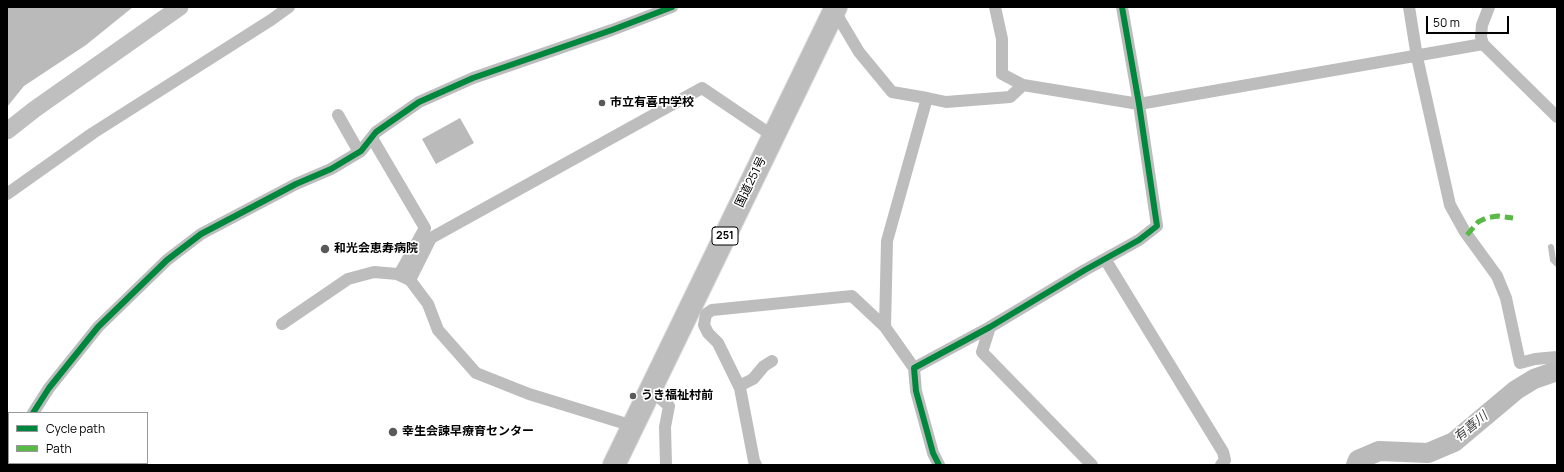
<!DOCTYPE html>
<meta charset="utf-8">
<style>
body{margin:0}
#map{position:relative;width:1564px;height:472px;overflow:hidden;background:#fff;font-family:Manrope,sans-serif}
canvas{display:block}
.frame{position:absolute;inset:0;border:8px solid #000;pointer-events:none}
.legend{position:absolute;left:8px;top:412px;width:140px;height:52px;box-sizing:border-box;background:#fff;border:1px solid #999;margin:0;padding:5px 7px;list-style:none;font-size:12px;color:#000}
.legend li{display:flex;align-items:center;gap:8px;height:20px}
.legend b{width:20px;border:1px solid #999}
.scale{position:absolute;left:1426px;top:16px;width:83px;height:18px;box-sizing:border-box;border:2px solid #000;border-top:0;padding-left:5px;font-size:12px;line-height:14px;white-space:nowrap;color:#000;-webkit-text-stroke:3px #fff;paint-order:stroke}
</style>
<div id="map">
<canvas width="1564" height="472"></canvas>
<div class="frame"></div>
<ul class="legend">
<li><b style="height:5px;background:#00873e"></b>Cycle path</li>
<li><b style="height:5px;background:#58b947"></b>Path</li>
</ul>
<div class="scale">50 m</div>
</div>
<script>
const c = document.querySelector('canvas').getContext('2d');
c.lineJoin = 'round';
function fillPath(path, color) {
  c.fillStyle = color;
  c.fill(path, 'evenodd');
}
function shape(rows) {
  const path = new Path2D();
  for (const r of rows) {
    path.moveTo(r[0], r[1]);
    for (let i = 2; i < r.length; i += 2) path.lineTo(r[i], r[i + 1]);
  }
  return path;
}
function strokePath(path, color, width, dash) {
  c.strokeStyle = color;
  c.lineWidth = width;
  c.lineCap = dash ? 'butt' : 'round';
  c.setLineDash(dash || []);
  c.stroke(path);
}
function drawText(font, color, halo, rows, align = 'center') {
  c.font = font + ' Manrope,"Noto Sans JP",sans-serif';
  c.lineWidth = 3.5;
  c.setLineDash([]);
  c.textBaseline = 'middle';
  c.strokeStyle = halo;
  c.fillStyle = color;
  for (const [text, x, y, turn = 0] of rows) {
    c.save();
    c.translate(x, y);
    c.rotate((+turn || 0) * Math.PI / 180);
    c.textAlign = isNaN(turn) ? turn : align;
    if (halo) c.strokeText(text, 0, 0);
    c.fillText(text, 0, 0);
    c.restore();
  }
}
fillPath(shape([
 [7,7,133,7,86,45,24,86,7,107],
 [460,118,474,143,436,164,422,139]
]), '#bababa');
strokePath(shape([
 [1356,465,1358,460,1379,451,1428,453,1454,442,1516,390,1534,379,1557,371]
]), '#bababa', 20);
const highway = shape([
 [614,465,836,7]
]);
strokePath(highway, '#dbdbdb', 24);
strokePath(shape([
 [1551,247,1553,260,1557,264]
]), '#bdbdbd', 6);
strokePath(shape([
 [995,7,1002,39,1002,74,1023,85,1139,104,1483,44],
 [1409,7,1417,57,1450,205,1465,232,1497,276,1506,298,1520,363,1535,359,1557,357],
 [1489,7,1482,25,1481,37,1483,44,1557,117],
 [834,10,859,52,892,92,927,98],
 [338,115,359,152],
 [372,138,425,228,399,275],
 [7,194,93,133,271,20,289,7],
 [1105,259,1223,452,1225,460,1221,465],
 [410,280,431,238,702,88,773,136],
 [282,324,348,279,374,272,397,274,410,280,428,304,438,330,476,373,529,394,633,426],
 [990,327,982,352,1092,465],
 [914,368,885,327,887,241,927,98,946,102,1010,97,1023,85],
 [739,386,753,379,764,366,772,361],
 [651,390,669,406,665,427,666,465],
 [33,413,49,388,98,327,167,260,201,234,296,184,331,169,361,151,376,132,419,102,473,78,612,30,672,7],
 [7,464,9,462],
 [756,465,754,461,740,388,718,343,708,333,704,325,706,314,712,310,852,296,885,327],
 [939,465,933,453,916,391,914,368,990,327,1085,270,1139,240,1157,226,1139,104,1122,7]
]), '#bdbdbd', 12);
strokePath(shape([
 [7,131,35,109,180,7]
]), '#bfbfbf', 17);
strokePath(highway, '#bdbdbd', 22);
strokePath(shape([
 [1467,235,1478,222,1486,218,1498,216,1513,218]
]), '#58b947', 5, [10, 5]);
strokePath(shape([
 [33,413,49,388,98,327,167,260,201,234,296,184,331,169,361,151,376,132,419,102,473,78,612,30,672,7],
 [939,465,933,453,916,391,914,368,990,327,1085,270,1139,240,1157,226,1139,104,1122,7]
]), '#00873e', 6);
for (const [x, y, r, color] of [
 [602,103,4,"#595959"],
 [325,249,5,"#595959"],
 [633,396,4,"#595959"],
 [393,432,5,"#595959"]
]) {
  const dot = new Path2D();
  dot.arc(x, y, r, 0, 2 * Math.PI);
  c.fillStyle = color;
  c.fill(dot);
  strokePath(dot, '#fff', 1.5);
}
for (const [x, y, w] of [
 [725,236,26]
]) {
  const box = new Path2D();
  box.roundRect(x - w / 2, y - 9, w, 18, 3);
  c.fillStyle = '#fff';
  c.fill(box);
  strokePath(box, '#000', 1);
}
drawText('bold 11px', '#000', null, [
 ["251",725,236]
]);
drawText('bold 12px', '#000', '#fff', [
 ["市立有喜中学校",610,103],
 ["和光会恵寿病院",334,249],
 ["うき福祉村前",641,396],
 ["幸生会諫早療育センター",402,432]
], 'left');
drawText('12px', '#000', '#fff', [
 ["国道251号",751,182,-64]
]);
drawText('italic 13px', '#3e3e3e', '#fff', [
 ["有喜川",1471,427,-39]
]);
</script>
